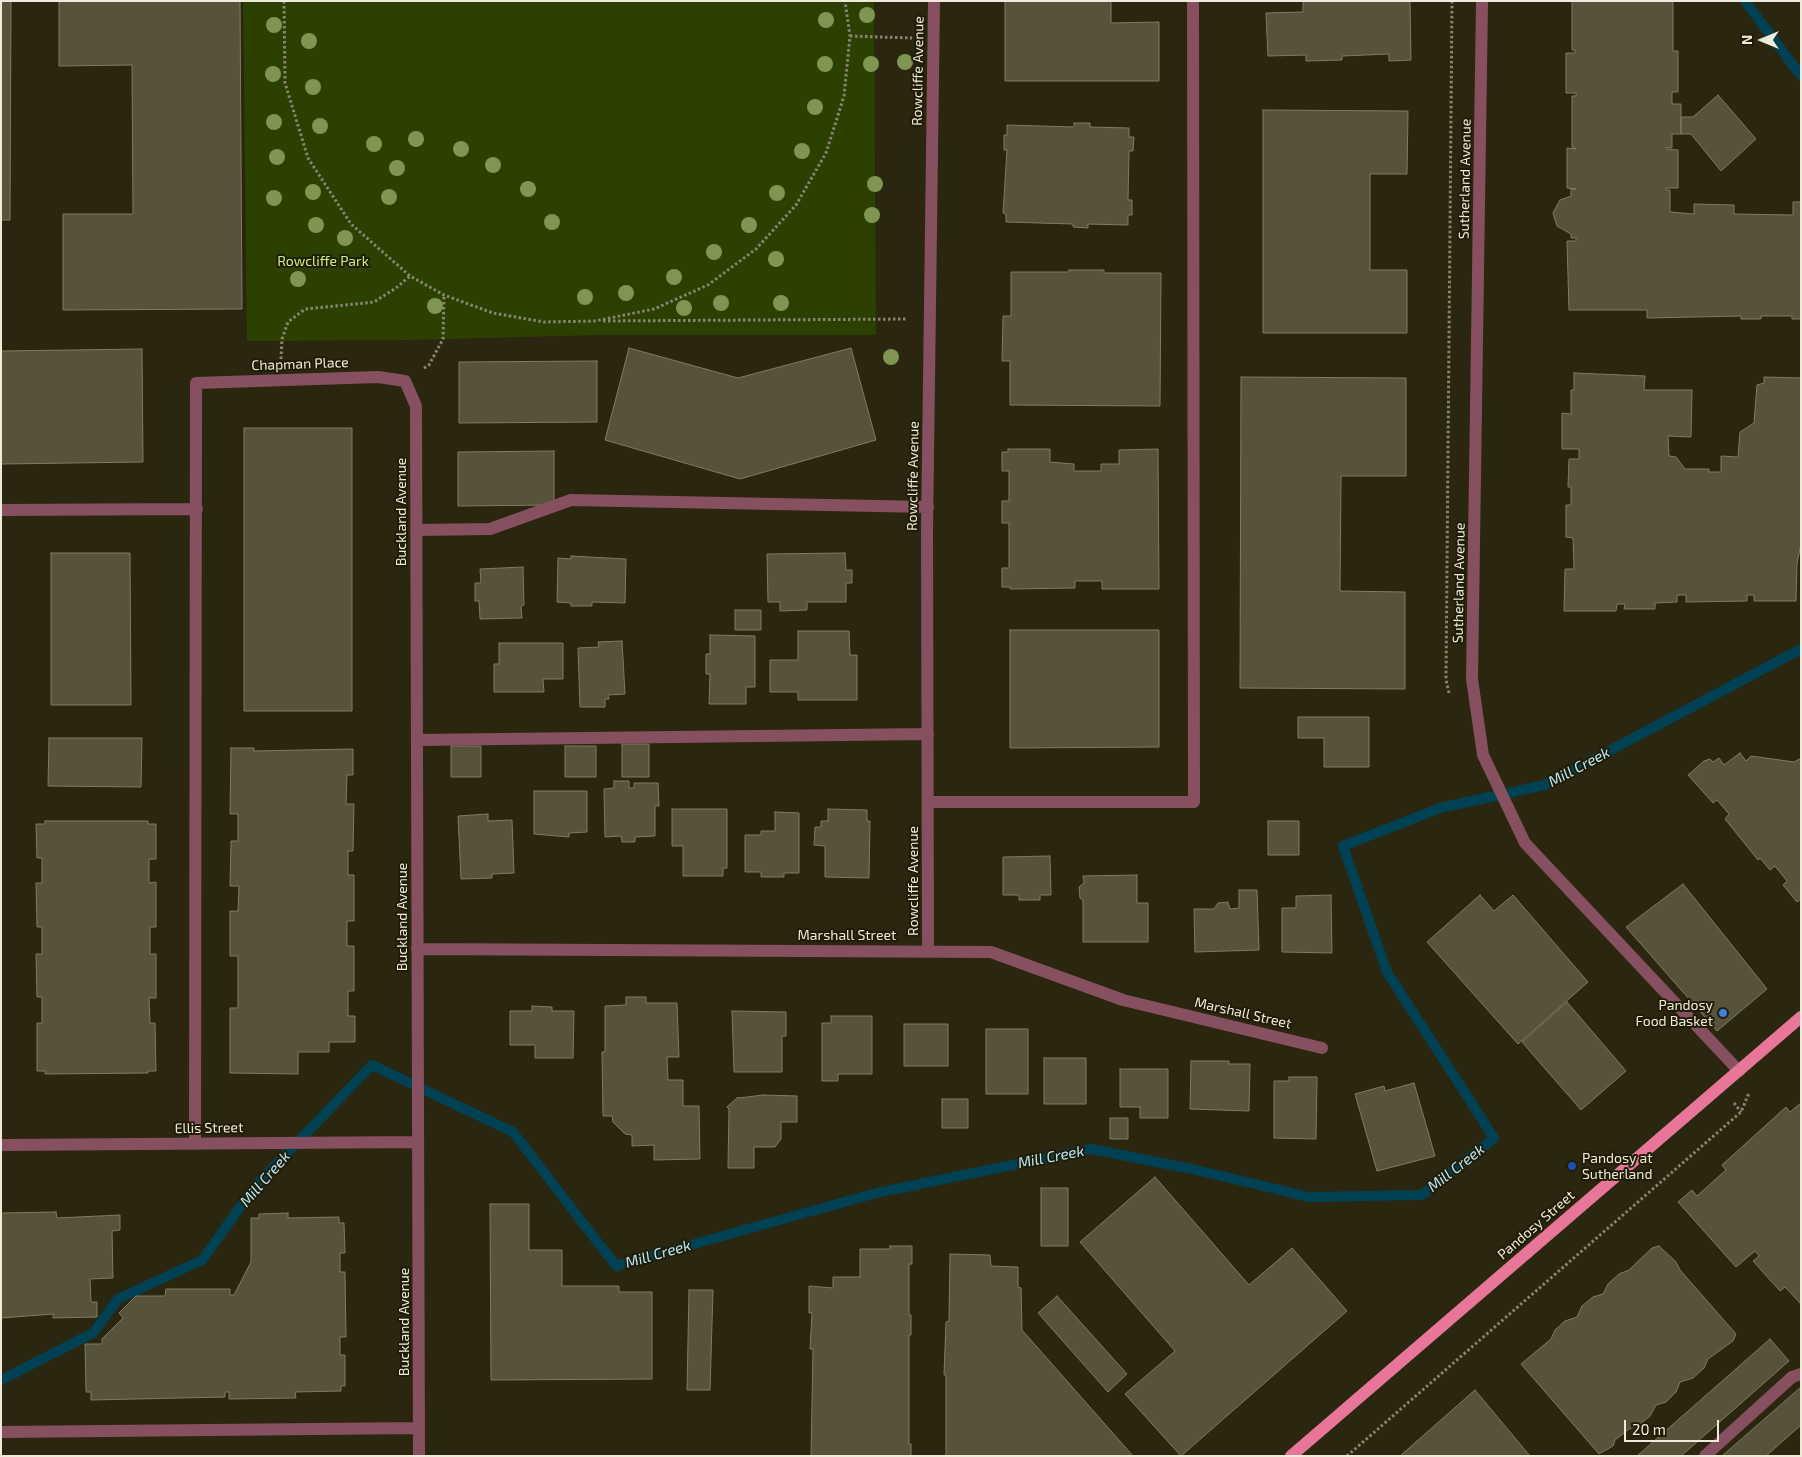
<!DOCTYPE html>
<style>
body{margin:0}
#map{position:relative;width:1802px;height:1457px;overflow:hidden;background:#2b260f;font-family:"Exo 2",sans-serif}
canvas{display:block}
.frame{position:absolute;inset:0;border:2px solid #eeebdd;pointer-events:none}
.north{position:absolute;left:1737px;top:15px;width:50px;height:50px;-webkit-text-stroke:4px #211c06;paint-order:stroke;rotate:270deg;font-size:14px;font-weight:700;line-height:20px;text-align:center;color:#eeebdd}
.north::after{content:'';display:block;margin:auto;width:18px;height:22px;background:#eeebdd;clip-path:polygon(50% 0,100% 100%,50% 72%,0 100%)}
.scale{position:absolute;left:1624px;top:1420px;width:95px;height:22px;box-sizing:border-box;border:2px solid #eeebdd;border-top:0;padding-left:6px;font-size:15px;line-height:18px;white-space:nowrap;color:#eeebdd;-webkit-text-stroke:4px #211c06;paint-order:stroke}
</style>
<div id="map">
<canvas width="1802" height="1457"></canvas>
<div class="frame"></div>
<div class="north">N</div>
<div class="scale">20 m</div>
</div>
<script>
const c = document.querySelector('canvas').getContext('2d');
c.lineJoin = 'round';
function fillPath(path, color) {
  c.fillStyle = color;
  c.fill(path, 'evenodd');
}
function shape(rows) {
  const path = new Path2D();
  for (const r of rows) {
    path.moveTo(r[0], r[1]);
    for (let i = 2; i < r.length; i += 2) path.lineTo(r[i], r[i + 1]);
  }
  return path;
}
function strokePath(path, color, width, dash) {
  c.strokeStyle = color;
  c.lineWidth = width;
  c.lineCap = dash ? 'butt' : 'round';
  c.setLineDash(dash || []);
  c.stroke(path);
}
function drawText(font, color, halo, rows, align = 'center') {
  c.font = font + ' "Exo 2",sans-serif';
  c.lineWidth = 4;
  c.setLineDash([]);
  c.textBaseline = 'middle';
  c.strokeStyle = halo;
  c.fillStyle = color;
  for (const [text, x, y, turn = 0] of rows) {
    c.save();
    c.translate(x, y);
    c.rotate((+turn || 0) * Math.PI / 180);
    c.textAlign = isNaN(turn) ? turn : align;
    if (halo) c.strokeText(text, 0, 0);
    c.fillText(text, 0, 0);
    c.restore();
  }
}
fillPath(shape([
 [243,1,874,1,876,335,599,335,407,340,247,341]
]), '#2c4001');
strokePath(shape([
 [1745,1,1801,76],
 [1,1380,93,1333,118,1299,202,1260,257,1184,372,1065,513,1132,616,1266,876,1193,1091,1149,1192,1169,1309,1197,1422,1195,1494,1138,1387,972,1343,846,1440,808,1545,785,1801,649]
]), '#004154', 10);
const building = shape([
 [1,1,11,1,10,220,1,220,1,1],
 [59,1,240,1,242,309,63,310,63,214,133,214,132,65,59,66,59,1],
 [1005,1,1111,1,1111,23,1159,22,1159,81,1005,81,1005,1],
 [1303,1,1410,1,1411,60,1389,61,1389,54,1342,56,1342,60,1306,61,1306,55,1268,56,1266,13,1303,12,1303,1],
 [1572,1,1673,1,1673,51,1678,51,1678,92,1672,92,1672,104,1681,104,1681,134,1672,134,1672,148,1666,147,1666,149,1678,150,1678,188,1666,188,1666,190,1670,190,1670,212,1694,214,1694,204,1734,205,1734,214,1793,215,1793,202,1801,202,1801,319,1792,319,1792,316,1761,316,1761,319,1741,319,1741,316,1647,318,1647,310,1569,310,1567,241,1576,241,1576,238,1571,238,1571,234,1557,226,1553,213,1560,200,1571,196,1571,189,1576,189,1567,188,1567,148,1576,149,1572,147,1572,96,1576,96,1576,93,1566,93,1566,53,1575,53,1575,50,1572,50,1572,1],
 [1718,95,1756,139,1721,171,1691,134,1681,134,1681,117,1693,117,1718,95],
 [1263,110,1408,111,1407,174,1370,174,1370,270,1407,270,1407,333,1263,333,1263,110],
 [1074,123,1090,123,1090,127,1129,128,1129,137,1134,137,1133,151,1129,151,1128,200,1132,200,1132,215,1128,215,1128,225,1088,224,1088,228,1073,227,1073,224,1006,222,1006,214,1003,213,1007,150,1004,150,1004,135,1007,135,1007,125,1074,127,1074,123],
 [1069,270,1104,270,1104,273,1161,273,1160,406,1010,405,1010,361,1002,361,1003,316,1011,316,1011,272,1069,272,1069,270],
 [629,348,738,378,851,348,876,440,740,479,605,440,629,348],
 [142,349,143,462,1,464,1,351,142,349],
 [597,361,597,422,459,423,459,362,597,361],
 [1574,373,1645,376,1644,390,1692,390,1691,437,1668,436,1669,456,1676,457,1685,469,1709,469,1709,472,1721,472,1721,456,1738,457,1740,432,1754,423,1757,385,1764,383,1764,377,1801,378,1801,544,1797,563,1796,601,1754,601,1754,595,1747,595,1747,601,1686,602,1686,595,1677,595,1677,602,1655,603,1655,609,1624,609,1625,604,1617,604,1616,611,1564,611,1565,569,1574,569,1573,538,1566,537,1566,505,1571,505,1571,487,1568,487,1569,459,1579,459,1579,449,1562,449,1562,413,1571,414,1571,390,1574,390,1574,373],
 [1241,377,1406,378,1406,476,1341,476,1340,591,1405,592,1405,689,1240,688,1241,377],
 [244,428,352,428,352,711,244,711,244,428],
 [1008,449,1050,449,1050,462,1074,464,1074,471,1101,471,1101,464,1119,464,1119,450,1158,449,1159,589,1102,589,1102,581,1075,581,1075,588,1010,589,1010,587,1002,587,1002,568,1009,568,1009,523,1002,523,1002,501,1009,501,1009,471,1002,471,1002,452,1008,452,1008,449],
 [554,451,554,505,458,506,458,452,554,451],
 [51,553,130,553,131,705,51,705,51,553],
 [845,553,846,570,852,570,852,583,846,583,846,602,807,602,807,610,780,611,780,602,768,602,767,554,845,553],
 [571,556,626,559,625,603,592,602,592,606,571,606,571,603,557,602,558,558,571,559,571,556],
 [523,567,524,605,521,606,522,618,480,619,479,601,475,601,475,583,481,583,480,569,523,567],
 [735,610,761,610,761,630,735,630,735,610],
 [1010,630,1159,630,1159,747,1010,748,1010,630],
 [798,631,849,631,850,655,857,655,857,700,798,700,798,692,770,692,770,660,798,660,798,631],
 [710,635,755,636,755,687,746,687,746,704,709,704,710,674,706,674,706,654,710,654,710,635],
 [622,641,625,694,608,695,609,699,605,699,605,707,580,707,578,648,599,647,598,642,622,641],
 [499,643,563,643,563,679,543,679,544,692,494,692,494,664,499,664,499,643],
 [1298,717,1369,717,1369,767,1324,767,1324,738,1298,738,1298,717],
 [49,738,142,738,141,787,48,786,49,738],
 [622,744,649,744,649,777,622,777,622,744],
 [451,746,481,746,481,777,451,777,451,746],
 [565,746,596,746,596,777,565,777,565,746],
 [231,748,254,748,254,751,353,749,353,775,347,775,346,804,354,804,353,851,348,851,348,875,354,875,354,921,347,921,347,946,354,946,354,991,348,991,348,1016,355,1016,355,1042,329,1042,329,1052,298,1052,298,1074,230,1073,230,1008,238,1008,238,956,230,956,230,911,238,911,239,886,230,886,231,841,238,841,238,814,230,814,231,748],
 [1740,753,1746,761,1751,756,1794,762,1801,758,1801,899,1797,902,1783,885,1787,881,1775,866,1770,870,1760,858,1758,860,1725,819,1729,814,1717,800,1713,803,1688,775,1704,761,1710,759,1713,762,1719,758,1724,765,1740,753],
 [614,781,629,781,629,788,634,788,634,783,658,783,659,806,655,806,655,836,635,837,635,842,622,842,621,836,605,837,604,789,614,788,614,781],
 [534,791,587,791,587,832,569,833,569,837,534,834,534,791],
 [672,809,727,809,727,868,723,868,723,876,683,876,683,846,672,846,672,809],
 [828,809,867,810,867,821,870,821,869,878,825,877,825,846,814,845,815,827,821,827,821,821,828,821,828,809],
 [775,812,799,813,799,873,784,873,784,877,761,877,761,872,745,872,745,835,761,835,761,831,775,831,775,812],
 [488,814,488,821,512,820,514,873,492,874,492,878,461,879,458,816,488,814],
 [45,821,148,821,148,824,156,824,156,859,149,859,149,883,156,882,156,927,150,927,150,954,156,954,156,998,149,998,150,1023,155,1023,156,1071,148,1071,148,1073,45,1074,45,1071,37,1071,37,1023,42,1023,42,997,37,997,36,954,42,954,42,927,37,927,36,883,42,883,42,858,37,858,36,824,45,824,45,821],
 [1268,821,1299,821,1299,855,1268,855,1268,821],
 [1050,856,1051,895,1040,895,1040,900,1019,900,1019,895,1003,895,1003,857,1050,856],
 [1137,875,1137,903,1148,903,1148,942,1083,942,1083,900,1080,898,1079,887,1084,883,1083,876,1137,875],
 [1683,884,1767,989,1717,1031,1626,927,1683,884],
 [1239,890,1257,890,1259,950,1195,952,1194,909,1214,909,1218,903,1228,902,1230,909,1239,908,1239,890],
 [1331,895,1332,953,1282,952,1282,908,1296,908,1296,896,1331,895],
 [1480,895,1494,911,1513,895,1588,982,1518,1044,1427,942,1480,895],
 [626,997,646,997,646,1003,677,1003,679,1057,667,1057,668,1080,683,1080,683,1106,699,1106,700,1159,654,1160,654,1145,632,1146,632,1135,625,1134,613,1122,612,1116,603,1116,602,1052,605,1052,605,1006,626,1005,626,997],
 [1567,1002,1626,1071,1581,1110,1522,1042,1567,1002],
 [532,1006,552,1007,552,1011,574,1011,573,1058,535,1058,535,1045,510,1045,510,1011,532,1011,532,1006],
 [732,1011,786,1012,786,1036,782,1036,782,1072,734,1072,732,1011],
 [831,1016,872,1016,872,1074,838,1074,838,1081,822,1081,822,1023,831,1023,831,1016],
 [904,1024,948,1024,948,1066,904,1066,904,1024],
 [986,1029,1028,1029,1028,1094,986,1094,986,1029],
 [1044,1058,1086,1058,1086,1104,1044,1104,1044,1058],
 [1191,1061,1229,1061,1229,1064,1250,1064,1249,1111,1190,1109,1191,1061],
 [1120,1069,1168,1069,1168,1118,1140,1118,1140,1107,1120,1107,1120,1069],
 [1289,1077,1317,1077,1316,1139,1274,1138,1274,1081,1289,1081,1289,1077],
 [1414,1083,1435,1156,1377,1171,1355,1094,1384,1086,1385,1091,1414,1083],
 [763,1095,797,1096,797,1122,781,1122,781,1139,775,1147,754,1147,754,1168,728,1168,729,1109,727,1107,738,1097,739,1098,763,1095],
 [942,1099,968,1099,968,1128,942,1128,942,1099],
 [1801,1103,1801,1304,1785,1287,1780,1291,1753,1261,1759,1256,1755,1251,1736,1267,1678,1202,1692,1190,1697,1196,1726,1170,1722,1165,1786,1107,1790,1112,1801,1103],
 [1110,1118,1128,1118,1128,1139,1110,1139,1110,1118],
 [1155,1177,1249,1285,1292,1248,1347,1311,1181,1456,1125,1394,1175,1351,1080,1242,1155,1177],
 [1041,1188,1068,1188,1068,1246,1041,1246,1041,1188],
 [490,1204,529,1204,529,1250,562,1250,562,1286,619,1286,619,1292,652,1292,652,1379,491,1380,490,1204],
 [56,1212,57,1218,120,1215,120,1230,112,1231,113,1278,90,1279,91,1302,97,1302,97,1317,53,1318,53,1314,1,1318,1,1213,56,1212],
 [288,1213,288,1218,339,1217,339,1223,344,1223,345,1253,340,1253,340,1272,345,1272,346,1337,340,1337,340,1355,345,1355,345,1386,341,1386,341,1391,295,1392,296,1398,229,1399,229,1392,225,1392,225,1397,91,1400,91,1392,86,1392,85,1344,102,1344,102,1339,123,1318,119,1313,136,1296,165,1296,166,1289,230,1289,230,1295,234,1295,251,1262,251,1218,259,1218,259,1214,288,1213],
 [890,1246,912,1246,912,1264,909,1264,909,1315,911,1315,911,1335,909,1335,909,1444,911,1444,911,1456,811,1456,813,1349,810,1349,812,1313,809,1313,809,1286,833,1288,833,1277,860,1277,860,1249,890,1249,890,1246],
 [1659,1246,1676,1262,1680,1270,1736,1334,1733,1341,1708,1359,1704,1368,1693,1378,1680,1382,1676,1392,1666,1402,1656,1405,1650,1416,1639,1425,1629,1429,1615,1440,1613,1446,1599,1454,1521,1364,1551,1339,1555,1330,1565,1321,1577,1317,1582,1306,1593,1297,1603,1294,1608,1284,1619,1274,1629,1270,1652,1248,1659,1246],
 [950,1254,990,1255,991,1266,1018,1267,1018,1287,1021,1288,1022,1330,1133,1456,946,1456,946,1375,944,1375,946,1322,949,1321,950,1254],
 [689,1290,713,1290,710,1390,687,1390,689,1290],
 [1057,1296,1127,1374,1108,1392,1038,1313,1057,1296],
 [1770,1339,1789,1361,1681,1456,1637,1456,1770,1339],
 [1801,1387,1801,1425,1766,1456,1722,1456,1801,1387],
 [1475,1390,1530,1456,1400,1456,1475,1390]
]);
fillPath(building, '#57523a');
strokePath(building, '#807b62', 1);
strokePath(shape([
 [284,1,285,83,308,158,351,224,410,276,444,295,493,313,544,322,595,321,654,309,708,285,756,249,796,205,826,153,844,96,850,36,845,1],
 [850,36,912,38],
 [603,321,907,319],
 [281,359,282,339,288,322,305,309,374,302,396,288,410,276],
 [424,368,429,365,443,339,444,295],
 [1449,693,1446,680,1452,1],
 [1734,1103,1741,1112],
 [1347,1456,1741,1112,1749,1093]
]), '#898572', 3, [2.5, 2.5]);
strokePath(shape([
 [1482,1,1472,679,1483,755,1525,843,1739,1071],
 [1,510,197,509],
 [416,530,490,529,571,500,928,507],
 [417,740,928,734],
 [928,802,1194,802,1193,1],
 [417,949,991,952,1123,1000,1322,1048],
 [928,950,927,531,934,1],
 [195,1144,196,383,378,377,405,381,416,406,419,1456],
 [1,1145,418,1142],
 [1,1432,419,1428],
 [1705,1456,1792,1377,1801,1374]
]), '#875060', 12);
strokePath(shape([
 [1291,1456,1801,1017]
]), '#e77699', 12);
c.fillStyle = '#809551';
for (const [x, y] of [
 [867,15],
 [826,20],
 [274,25],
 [309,41],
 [905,62],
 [825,64],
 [871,64],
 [273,74],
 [313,87],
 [815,107],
 [274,122],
 [320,126],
 [416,139],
 [374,144],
 [461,149],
 [802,151],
 [277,157],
 [493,165],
 [397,168],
 [875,184],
 [528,189],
 [313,192],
 [777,193],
 [389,197],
 [274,198],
 [872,215],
 [552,222],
 [316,225],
 [749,225],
 [345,238],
 [714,252],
 [776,259],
 [674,277],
 [298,279],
 [626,293],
 [585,297],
 [721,303],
 [781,303],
 [435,306],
 [684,308],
 [891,357]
]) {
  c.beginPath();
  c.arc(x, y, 8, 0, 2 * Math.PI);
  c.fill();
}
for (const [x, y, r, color] of [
 [1723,1013,5,"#3f7fe0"],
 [1572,1166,5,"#1a4fb4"]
]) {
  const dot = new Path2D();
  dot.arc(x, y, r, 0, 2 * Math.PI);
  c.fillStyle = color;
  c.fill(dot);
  strokePath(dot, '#211c06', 2);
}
drawText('14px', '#eeebdd', '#211c06', [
 ["Rowcliffe Avenue",918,71,-89],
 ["Sutherland Avenue",1465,179,-89],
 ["Chapman Place",300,364,-2],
 ["Rowcliffe Avenue",913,476,-89],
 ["Buckland Avenue",401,512,-90],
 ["Sutherland Avenue",1459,583,-89],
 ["Rowcliffe Avenue",913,881,-90],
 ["Buckland Avenue",402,917,-90],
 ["Marshall Street",847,935],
 ["Marshall Street",1243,1013,13],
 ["Ellis Street",209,1128,-1],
 ["Pandosy Street",1536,1225,-41],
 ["Buckland Avenue",404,1322,-90]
]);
drawText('14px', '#c5ef87', '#211c06', [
 ["Rowcliffe Park",323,261]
]);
drawText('14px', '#eeebdd', '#211c06', [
 ["Pandosy",1713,1005],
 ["Food Basket",1713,1021],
 ["Pandosy at",1582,1158,"left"],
 ["Sutherland",1582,1174,"left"]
], 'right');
drawText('italic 15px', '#b9e9fc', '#211c06', [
 ["Mill Creek",1579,767,-28],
 ["Mill Creek",1051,1157,-11],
 ["Mill Creek",1456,1168,-38],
 ["Mill Creek",265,1179,-49],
 ["Mill Creek",658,1254,-16]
]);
</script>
